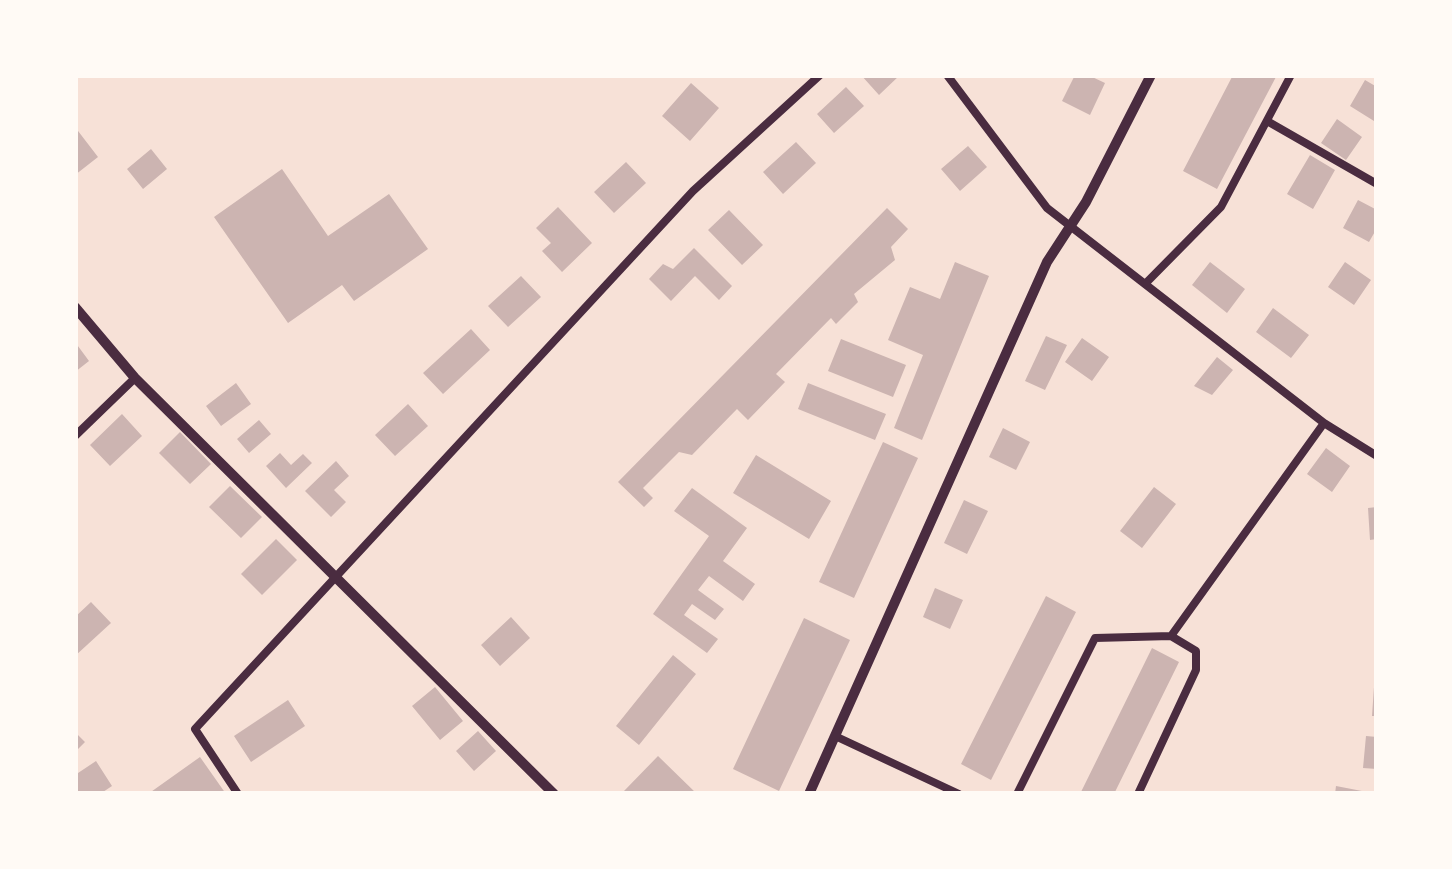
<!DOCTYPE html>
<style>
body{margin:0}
#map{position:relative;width:1452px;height:869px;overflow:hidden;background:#f7e1d7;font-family:Helvetica,sans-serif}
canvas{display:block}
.frame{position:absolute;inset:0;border:78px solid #fffaf5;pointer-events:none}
</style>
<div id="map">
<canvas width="1452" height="869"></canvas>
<div class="frame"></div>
</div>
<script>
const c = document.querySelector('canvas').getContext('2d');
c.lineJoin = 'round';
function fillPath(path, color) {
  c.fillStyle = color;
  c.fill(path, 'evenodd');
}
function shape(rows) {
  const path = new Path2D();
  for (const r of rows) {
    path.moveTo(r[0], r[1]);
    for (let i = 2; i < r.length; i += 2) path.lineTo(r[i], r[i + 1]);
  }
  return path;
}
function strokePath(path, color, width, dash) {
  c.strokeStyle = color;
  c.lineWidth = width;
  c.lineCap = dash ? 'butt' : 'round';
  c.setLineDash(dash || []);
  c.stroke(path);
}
fillPath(shape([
 [861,75,900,75,879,95],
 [1075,75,1088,75,1105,83,1090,115,1062,101],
 [1233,75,1277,75,1217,189,1183,171],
 [1365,80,1377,87,1377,116,1374,121,1350,106],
 [691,83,719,108,690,141,662,116],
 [846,87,864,106,834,133,817,114],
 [1337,119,1362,137,1346,160,1321,143],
 [75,127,98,157,75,175],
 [796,142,816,163,783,194,763,172],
 [968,146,987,167,960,191,941,169],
 [151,149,167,169,143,189,127,169],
 [1310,155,1335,170,1313,209,1287,194],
 [626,162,646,183,614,213,594,192],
 [282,169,328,236,389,194,428,249,354,301,342,285,288,323,214,217],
 [1358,200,1377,210,1377,228,1369,242,1343,228],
 [558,207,592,243,562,272,542,251,551,243,536,228],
 [887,208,908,229,891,247,895,260,854,294,858,302,836,324,831,318,776,374,785,382,748,420,737,409,692,455,679,452,643,488,653,498,644,507,618,482],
 [729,210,763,245,742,265,708,230],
 [694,248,732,286,719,300,695,276,671,301,649,279,663,264,673,269],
 [955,262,989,276,922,440,894,428,923,355,888,340,910,287,940,299],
 [1210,262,1245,289,1227,313,1192,285],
 [1345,262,1371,280,1354,305,1328,287],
 [521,276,541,297,508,327,488,306],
 [1273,308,1309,335,1291,358,1256,332],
 [471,329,490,350,443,394,423,373],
 [1046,336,1067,345,1045,390,1025,381],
 [1082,338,1109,357,1092,381,1065,362],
 [841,339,906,365,893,397,828,371],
 [75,342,89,361,75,372],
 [1217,357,1233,370,1212,395,1194,386],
 [236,383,251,404,221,426,206,406],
 [808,383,886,414,875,440,798,409],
 [408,404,428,426,395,456,375,435],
 [122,414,142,436,110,466,90,445],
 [259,420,271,434,249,453,237,439],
 [1003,428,1030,442,1016,470,989,457],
 [180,432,211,464,190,484,159,453],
 [883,442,918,458,854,598,819,582],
 [1326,448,1350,466,1332,492,1307,474],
 [280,453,291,465,303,454,312,463,286,488,266,466],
 [756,455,831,501,809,539,733,493],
 [336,461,349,476,334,490,346,502,331,517,305,491],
 [230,486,262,517,241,538,209,507],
 [1154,487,1176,504,1142,548,1120,531],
 [692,488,747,528,723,561,755,584,743,601,709,576,698,590,724,609,715,620,692,604,684,615,718,639,707,653,653,614,709,536,674,511],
 [964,500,988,511,967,554,944,543],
 [1377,507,1377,539,1370,540,1368,508],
 [276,539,297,560,262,595,241,574],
 [935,588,963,600,950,629,923,617],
 [1046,596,1076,612,991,780,961,764],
 [91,602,111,623,75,656,75,617],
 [511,617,530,638,500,666,481,645],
 [804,618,850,640,779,791,733,769],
 [1152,648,1179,662,1114,794,1080,794],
 [673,655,696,674,639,745,616,726],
 [435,687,463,721,440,740,412,706],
 [1374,687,1377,687,1377,716,1372,716],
 [288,700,305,726,251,762,234,736],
 [478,731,496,751,474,771,456,751],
 [75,732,85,742,75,752],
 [1366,736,1377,737,1377,769,1363,768],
 [658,756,697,794,627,794,624,791],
 [200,757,226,794,148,794],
 [96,761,112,786,100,794,80,794,75,787,75,775],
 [1336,786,1367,792,1367,794,1335,794]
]), '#ccb4b1');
strokePath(shape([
 [947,75,1047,208,1324,423,1377,456],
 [1267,121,1377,184],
 [1146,283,1221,207,1291,75],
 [75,436,135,378],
 [835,736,959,794],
 [238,794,195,729,693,191,820,75],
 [1017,794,1095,638,1171,636],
 [1138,794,1196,670,1196,651,1171,636,1324,423]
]), '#4a2c40', 8);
strokePath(shape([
 [75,307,135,378,554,794],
 [809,794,1047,262,1086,202,1151,75]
]), '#4a2c40', 10);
</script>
